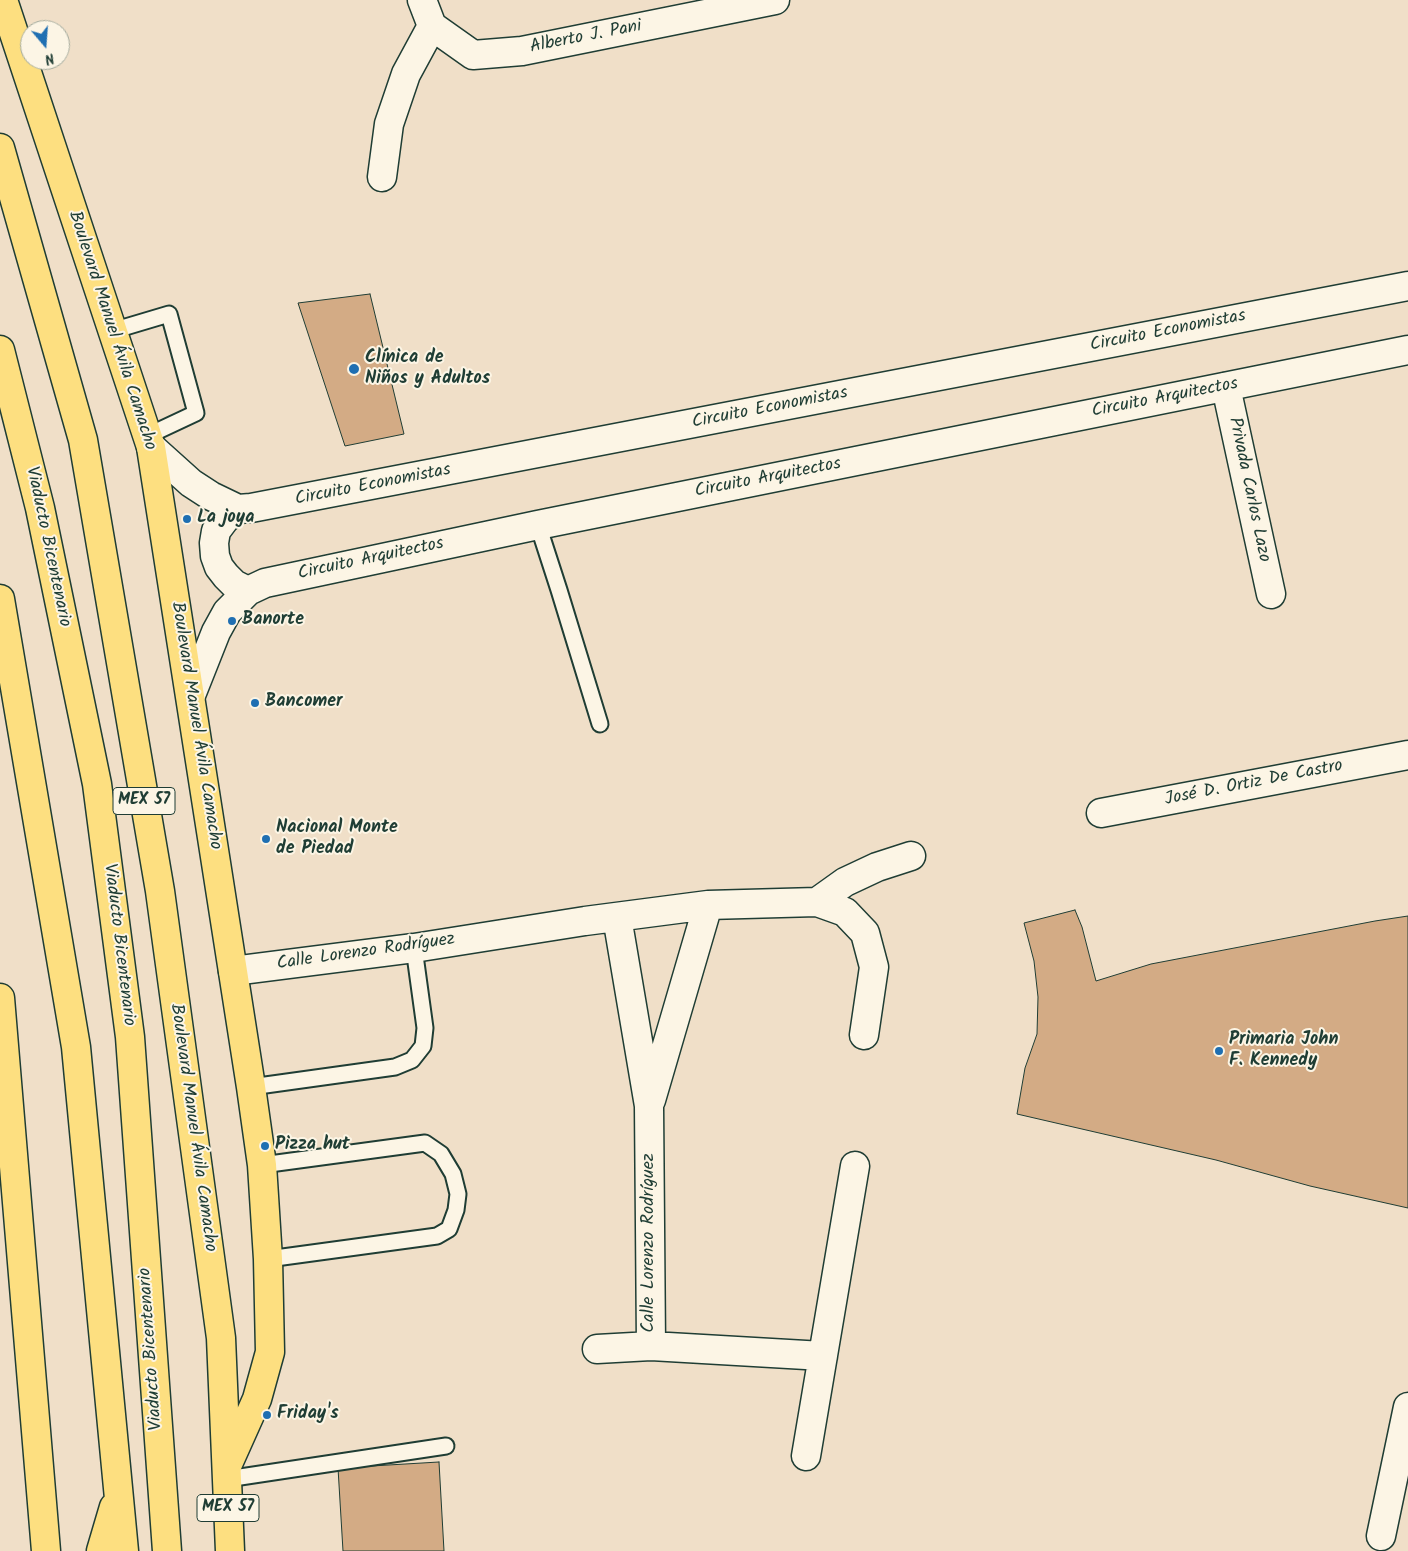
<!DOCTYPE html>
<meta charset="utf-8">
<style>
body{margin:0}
#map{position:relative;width:1408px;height:1551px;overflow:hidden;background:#f0dfc8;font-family:Kalam,sans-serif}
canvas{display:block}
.north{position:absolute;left:20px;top:20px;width:50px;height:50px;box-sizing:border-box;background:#fcf5e5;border:1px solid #a4ab9e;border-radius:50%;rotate:162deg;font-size:14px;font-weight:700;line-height:20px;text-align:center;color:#1f3d34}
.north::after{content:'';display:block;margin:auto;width:18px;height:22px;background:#1f6fb2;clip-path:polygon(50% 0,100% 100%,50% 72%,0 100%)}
</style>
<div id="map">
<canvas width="1408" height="1551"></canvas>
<div class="north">N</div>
</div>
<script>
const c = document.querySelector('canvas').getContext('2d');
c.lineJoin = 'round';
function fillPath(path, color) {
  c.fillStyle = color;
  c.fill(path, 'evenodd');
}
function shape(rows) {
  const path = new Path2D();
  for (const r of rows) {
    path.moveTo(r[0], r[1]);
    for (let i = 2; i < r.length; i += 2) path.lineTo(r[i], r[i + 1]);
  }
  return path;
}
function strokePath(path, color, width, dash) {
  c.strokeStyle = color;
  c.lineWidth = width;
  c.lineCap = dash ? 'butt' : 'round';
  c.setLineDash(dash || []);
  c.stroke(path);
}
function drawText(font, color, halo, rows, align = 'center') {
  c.font = font + ' Kalam,sans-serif';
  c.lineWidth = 4;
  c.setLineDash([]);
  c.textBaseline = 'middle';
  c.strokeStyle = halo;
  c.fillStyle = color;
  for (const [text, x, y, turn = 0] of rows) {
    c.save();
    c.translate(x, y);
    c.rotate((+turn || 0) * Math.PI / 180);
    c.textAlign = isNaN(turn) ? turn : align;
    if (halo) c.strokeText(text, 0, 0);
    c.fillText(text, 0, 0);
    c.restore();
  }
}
const building = shape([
 [370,294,404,434,345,446,298,303,370,294],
 [1075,910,1082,927,1096,981,1151,964,1375,921,1408,916,1408,1208,1310,1186,1216,1160,1017,1114,1025,1068,1037,1034,1038,997,1034,961,1024,923,1075,910],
 [439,1462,444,1551,343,1551,338,1468,439,1462]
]);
fillPath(building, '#d3ab85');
strokePath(building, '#1f3d34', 1);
const lane = shape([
 [112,331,169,314,196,413,147,436],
 [538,525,559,590,600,724],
 [251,1087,395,1067,412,1060,423,1046,425,1028,414,948],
 [262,1165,425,1143,441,1154,453,1174,458,1194,456,1210,449,1229,437,1236,268,1259],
 [227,1479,446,1446]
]);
const street = shape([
 [422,0,432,26,473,55,522,51,775,0],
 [382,177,389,124,406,74,432,26],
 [1226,387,1271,594],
 [1101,813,1408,755],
 [817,902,845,882,877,867,911,856],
 [617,917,649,1106,651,1346],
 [233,971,414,948,585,921,708,905,817,902,845,912,865,933,874,967,864,1035],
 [651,1100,708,905],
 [597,1349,651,1346,823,1356],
 [806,1456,855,1166],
 [1381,1536,1408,1407]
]);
const secondary = shape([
 [151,447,191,483,211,496,238,509,251,508,1408,286],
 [238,509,225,519,216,531,214,543,215,556,219,567,226,576,234,584,248,591],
 [191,695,216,632,227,612,248,591,265,583,538,525,1408,350]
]);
const primary = shape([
 [3,0,151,447,251,1087,262,1165,268,1259,270,1352,257,1399,227,1466],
 [0,998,46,1551]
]);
const highway = shape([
 [0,148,83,440,160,891,221,1338,230,1551],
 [0,350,40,508,97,784,130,1037,167,1551],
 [0,599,76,1047,124,1551],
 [101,1551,114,1507]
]);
strokePath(lane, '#1f3d34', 19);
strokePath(street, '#1f3d34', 31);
strokePath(secondary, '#1f3d34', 31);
strokePath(primary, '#1f3d34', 31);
strokePath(highway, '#1f3d34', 31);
strokePath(lane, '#fcf5e5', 15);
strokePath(street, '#fcf5e5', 28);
strokePath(secondary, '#fcf5e5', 28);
strokePath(primary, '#fddf80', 28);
strokePath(highway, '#fddf80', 28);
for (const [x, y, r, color] of [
 [354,369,6,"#1f6fb2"],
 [187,519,5,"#1f6fb2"],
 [232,621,5,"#1f6fb2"],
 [255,703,5,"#1f6fb2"],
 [266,839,5,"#1f6fb2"],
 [1219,1051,5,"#1f6fb2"],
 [265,1146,5,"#1f6fb2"],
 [267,1415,5,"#1f6fb2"]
]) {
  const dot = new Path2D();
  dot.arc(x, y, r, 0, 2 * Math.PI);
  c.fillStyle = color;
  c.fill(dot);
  strokePath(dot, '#fcf5e5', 2);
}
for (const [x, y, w] of [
 [144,801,62],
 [228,1508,62]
]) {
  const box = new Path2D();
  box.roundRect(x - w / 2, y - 13.5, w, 27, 4);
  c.fillStyle = '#fcf5e5';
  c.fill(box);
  strokePath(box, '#1f3d34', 1);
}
drawText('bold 16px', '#1f3d34', null, [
 ["MEX 57",144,801],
 ["MEX 57",228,1508]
]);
drawText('18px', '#1f3d34', '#fcf5e5', [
 ["Alberto J. Pani",586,38,-11],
 ["Boulevard Manuel Ávila Camacho",111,331,72],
 ["Circuito Economistas",1168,332,-11],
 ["Circuito Arquitectos",1165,399,-11],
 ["Circuito Economistas",770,409,-11],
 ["Circuito Arquitectos",768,479,-11],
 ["Circuito Economistas",373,486,-11],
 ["Privada Carlos Lazo",1248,490,78],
 ["Viaducto Bicentenario",47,547,78],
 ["Circuito Arquitectos",371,560,-12],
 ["Boulevard Manuel Ávila Camacho",195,726,81],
 ["José D. Ortiz De Castro",1254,784,-11],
 ["Viaducto Bicentenario",118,945,83],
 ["Calle Lorenzo Rodríguez",366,953,-8],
 ["Boulevard Manuel Ávila Camacho",192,1128,82],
 ["Calle Lorenzo Rodríguez",650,1243,-90],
 ["Viaducto Bicentenario",152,1349,-94]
]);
drawText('bold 18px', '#1f3d34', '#fcf5e5', [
 ["Clínica de",365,359],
 ["Niños y Adultos",365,380],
 ["La joya",197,519],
 ["Banorte",242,621],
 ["Bancomer",265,703],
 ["Nacional Monte",276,829],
 ["de Piedad",276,850],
 ["Primaria John",1229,1041],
 ["F. Kennedy",1229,1062],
 ["Pizza hut",275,1146],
 ["Friday's",277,1415]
], 'left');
</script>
